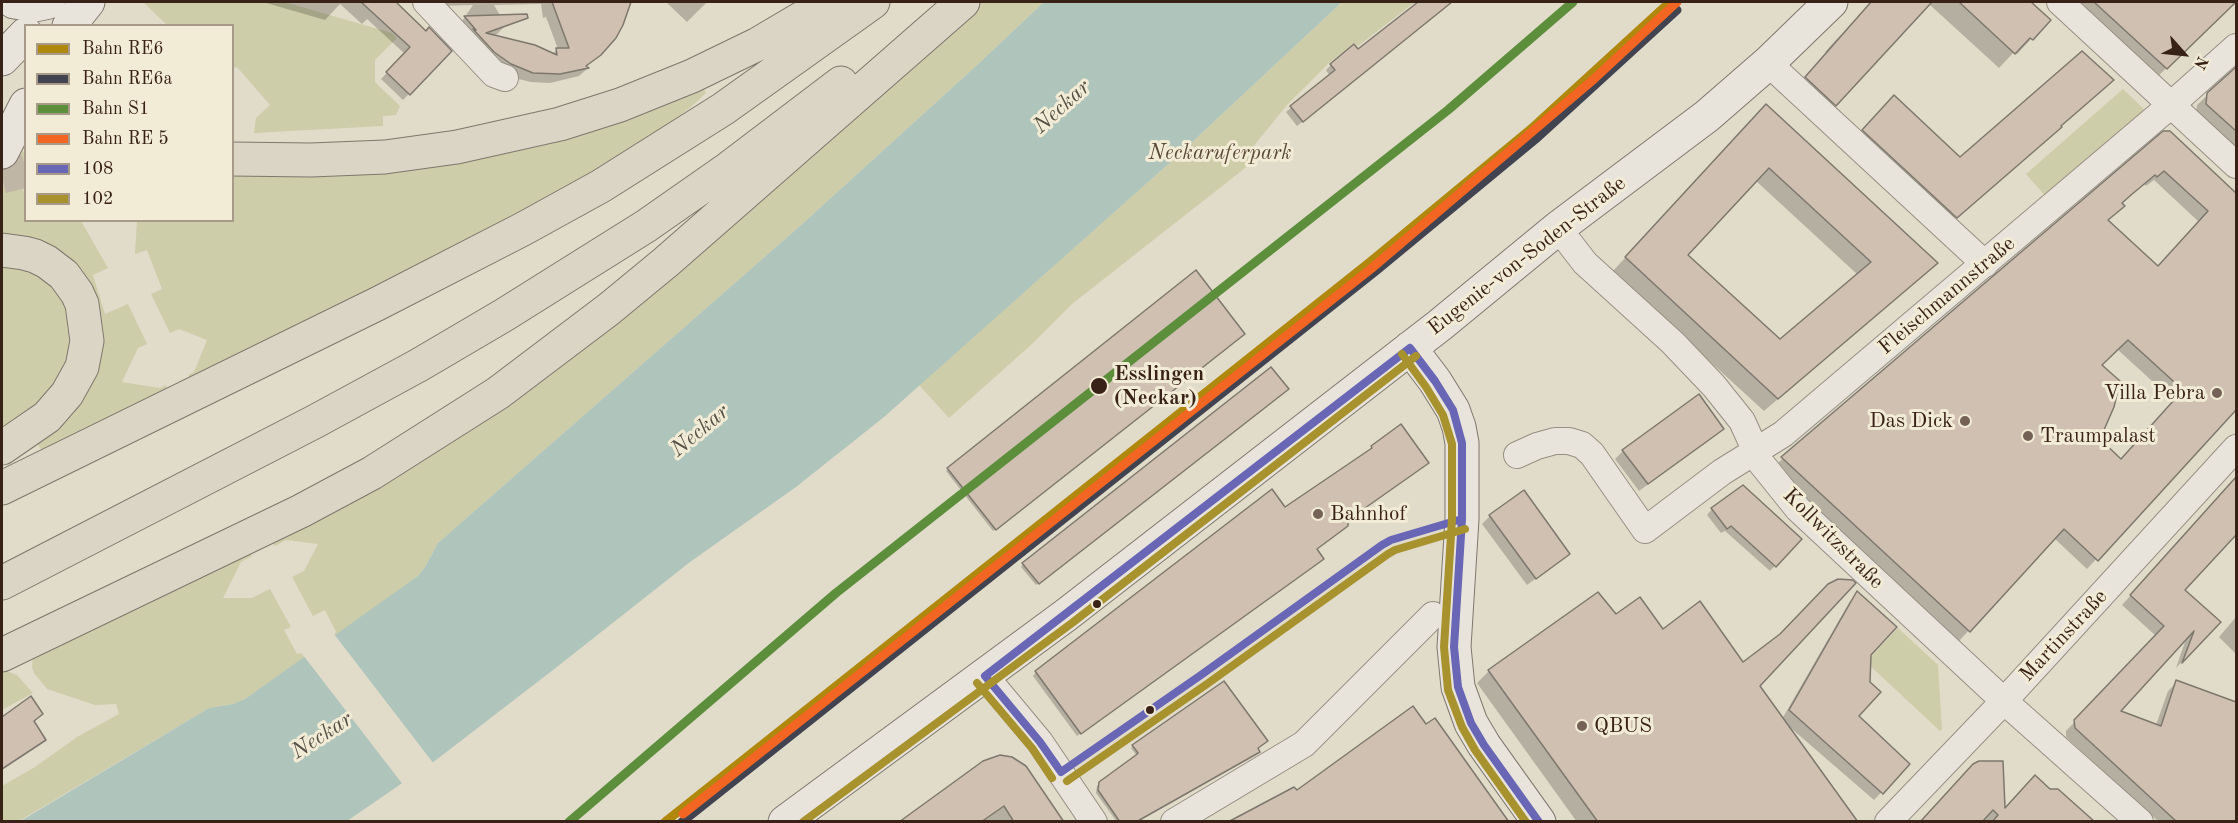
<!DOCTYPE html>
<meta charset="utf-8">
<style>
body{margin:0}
#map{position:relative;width:2238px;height:823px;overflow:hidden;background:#e1dbc9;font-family:"Old Standard TT",serif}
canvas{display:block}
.frame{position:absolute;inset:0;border:3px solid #382116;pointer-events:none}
.legend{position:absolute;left:24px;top:24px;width:210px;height:198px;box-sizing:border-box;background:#f2ebd5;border:2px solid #a89a89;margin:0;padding:8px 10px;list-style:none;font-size:18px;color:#382116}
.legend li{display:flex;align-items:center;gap:12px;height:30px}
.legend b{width:30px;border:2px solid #a89a89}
.north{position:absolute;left:2154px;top:24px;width:60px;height:60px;-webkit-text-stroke:4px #f2ebd5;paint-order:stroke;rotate:117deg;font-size:16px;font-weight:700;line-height:24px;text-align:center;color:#382116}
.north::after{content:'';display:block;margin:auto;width:21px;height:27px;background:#382116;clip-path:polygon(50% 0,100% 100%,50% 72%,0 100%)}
</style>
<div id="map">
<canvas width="2238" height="823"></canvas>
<div class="frame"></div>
<ul class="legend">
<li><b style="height:8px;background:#b0880d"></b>Bahn RE6</li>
<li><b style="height:8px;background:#424351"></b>Bahn RE6a</li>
<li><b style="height:8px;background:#5c8e3c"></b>Bahn S1</li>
<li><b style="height:8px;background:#f26522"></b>Bahn RE 5</li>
<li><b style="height:8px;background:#6866b5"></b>108</li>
<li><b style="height:8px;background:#a7922e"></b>102</li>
</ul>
<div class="north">N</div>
</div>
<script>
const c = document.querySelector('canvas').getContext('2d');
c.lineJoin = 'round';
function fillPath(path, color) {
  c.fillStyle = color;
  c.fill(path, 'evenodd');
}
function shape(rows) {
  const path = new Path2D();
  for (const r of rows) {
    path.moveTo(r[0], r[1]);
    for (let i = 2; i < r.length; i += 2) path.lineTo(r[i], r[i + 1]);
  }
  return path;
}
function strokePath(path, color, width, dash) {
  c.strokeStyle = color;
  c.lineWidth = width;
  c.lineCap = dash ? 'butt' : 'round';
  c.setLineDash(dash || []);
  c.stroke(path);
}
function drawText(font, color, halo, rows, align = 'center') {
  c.font = font + ' "Old Standard TT",serif';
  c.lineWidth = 6;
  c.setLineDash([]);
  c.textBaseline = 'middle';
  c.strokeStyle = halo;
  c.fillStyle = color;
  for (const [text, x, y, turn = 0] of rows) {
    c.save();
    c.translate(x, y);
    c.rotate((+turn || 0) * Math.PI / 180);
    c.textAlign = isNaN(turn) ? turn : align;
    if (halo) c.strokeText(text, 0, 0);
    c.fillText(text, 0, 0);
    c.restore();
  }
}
fillPath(shape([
 [143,2,284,2,392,33,397,38,375,60,375,82,400,106,396,115,383,116,383,126,254,133,256,118,270,105,237,67,233,68,232,26,167,25],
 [981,2,1044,2,975,67,800,226,438,543,425,567,418,576,336,636,334,634,336,632,325,610,313,616,292,577,304,571,318,544,286,540,275,546,270,538,324,511,875,93],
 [1342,2,1415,2,1358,46,1355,43,1329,63,1287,105,1248,153,1254,161,1072,304,1032,344,949,418,919,385,1174,159],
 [704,89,706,93,692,106,649,140,511,220,190,379,188,375,194,372,207,340,179,329,170,333,151,294,162,289,147,250,135,254,137,221,232,220,233,175,345,176,397,172,471,161,550,144,603,128],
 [2123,89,2149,114,2048,199,2026,174],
 [14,144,25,153,25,185,23,190,25,194,26,220,81,221,108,268,93,275,105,314,128,304,147,344,138,348,122,382,160,388,166,385,168,390,42,451,34,439,95,316,2,241,2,168],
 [2,261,8,261,57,284,76,327,64,380,2,437],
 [248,548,252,556,241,562,223,598,252,598,270,589,291,627,284,630,297,654,301,653,305,658,245,699,233,704,209,708,19,821,2,821,2,786,35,767,77,737,119,714,116,704,95,705,47,689,34,673,32,667,33,656],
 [1898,628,1938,665,1942,729,1940,731,1866,662],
 [2,671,6,671,17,675,33,693,2,710]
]), '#cdcda9');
fillPath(shape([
 [1044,2,1342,2,1174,159,884,417,796,487,690,562,553,670,436,760,347,821,19,822,209,708,233,704,245,699,418,576,425,567,438,543,800,226,975,67]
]), '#afc5bc');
fillPath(shape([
 [336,632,334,634,434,764,404,786,303,655]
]), '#e1dbc9');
fillPath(shape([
 [263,2,399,2,397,4,426,33,450,51,403,100,381,79,405,54,367,19,362,24,340,4,325,20],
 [435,2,707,2,687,22,666,2,628,3,596,58,584,68,587,69,579,76,550,83,531,82,510,77,458,27,473,5,435,6],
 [541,4,543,18,546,17,558,49,552,54,491,36,497,34,506,25,494,5],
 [1421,2,1452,2,1297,126,1286,112,1330,76,1326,70,1331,65,1358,51],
 [1873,2,2028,2,2049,20,2017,54,2014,52,1999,68,1929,4,1820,120,1791,92,1826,54,1825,52,1833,43],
 [2063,2,2160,2,2167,8,2173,2,2234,2,2151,83],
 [2236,68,2236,152,2196,115,2197,105],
 [1880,111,1960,159,2060,127,1942,231,1849,145],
 [1753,120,1936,264,1764,411,1612,272],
 [1755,180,1858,275,1779,341,1686,255],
 [2164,133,2170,133,2236,195,2236,408,2087,569,2054,538,1959,641,1772,468],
 [2154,180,2199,222,2157,268,2107,221,2121,204,2144,184,2146,186],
 [2117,349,2174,401,2121,460,2099,440,2100,365],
 [1195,273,1241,336,993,531,946,471],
 [1271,369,1285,391,1036,585,1021,567,1023,564],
 [1699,396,1722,429,1714,437,1639,491,1615,459,1623,451],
 [1400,426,1347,520,1315,549,1318,562,1077,736,1033,676,1036,672,1369,451,1372,447],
 [2236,479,2236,532,2183,590,2219,622,2176,668,2187,636,2118,712,2156,725,2168,691,2177,682,2236,704,2236,822,2159,822,2066,737,2066,731,2156,636,2122,605],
 [1712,509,1800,539,1770,571,1725,531,1721,533,1707,515],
 [1490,516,1568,554,1527,585,1482,524],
 [1858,593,1869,654,1857,716,1908,764,1874,800,1785,723,1856,822,1577,822,1477,683,1489,671,1616,616,1662,631,1759,686,1782,719,1850,601],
 [2236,617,2236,654,2219,637],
 [31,698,32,721,41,743,2,768,2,718],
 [1133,746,1256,748,1136,822,1117,822,1096,793,1097,786,1137,756,1131,748],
 [984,762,1061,822,902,822],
 [1964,775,2003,811,2049,790,2092,822,1921,822]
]), '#0003');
const building = shape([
 [361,2,396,2,426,31,429,27,452,51,410,95,386,72,410,47,361,2],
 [552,2,631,2,623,25,616,38,601,55,586,66,589,68,560,74,533,73,511,64,494,52,473,29,476,30,464,16,527,14,528,18,486,33,535,45,557,55,556,48,569,48,552,2],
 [1418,2,1452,2,1303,122,1290,106,1335,70,1330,64,1354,44,1358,49,1418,2],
 [1871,2,1932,2,1836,106,1805,77,1871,2],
 [1959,2,2031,2,2051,20,2033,40,2030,38,2015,54,1959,2],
 [2094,2,2236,2,2167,69,2094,2],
 [2082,51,2114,80,2061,126,2062,127,1957,218,1862,130,1894,95,1960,157,2082,51],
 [2236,67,2236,131,2206,104,2207,93,2236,67],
 [1766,104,1938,263,1778,399,1625,257,1766,104],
 [1769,168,1871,262,1780,339,1688,255,1769,168],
 [2163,131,2170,131,2236,193,2236,410,2098,561,2064,529,1970,632,1781,457,2163,131],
 [2164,171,2208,211,2158,266,2108,220,2125,206,2122,203,2131,195,2155,175,2157,177,2164,171],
 [2128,340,2183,390,2121,459,2100,439,2114,407,2120,381,2102,365,2128,340],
 [1196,270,1245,334,996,530,947,468,1196,270],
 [1271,367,1289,389,1039,584,1022,563,1271,367],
 [1699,394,1724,429,1648,484,1622,450,1699,394],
 [1401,424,1429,463,1348,520,1348,526,1317,549,1324,559,1081,734,1035,671,1272,489,1285,507,1372,448,1371,446,1401,424],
 [2236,477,2236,535,2185,590,2221,622,2182,663,2194,631,2121,711,2161,726,2176,680,2236,702,2236,822,2177,822,2075,728,2074,720,2164,626,2130,595,2236,477],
 [1743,485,1802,539,1776,567,1731,526,1727,529,1711,508,1743,485],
 [1524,490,1570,554,1536,579,1489,515,1524,490],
 [1838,579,1853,580,1856,583,1760,686,1858,822,1598,822,1488,670,1598,592,1616,614,1640,597,1663,629,1700,601,1743,662,1780,634,1828,584,1838,579],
 [1857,591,1897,627,1871,655,1870,682,1881,692,1859,716,1910,764,1883,794,1789,710,1857,591],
 [1224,681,1268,741,1258,748,1260,752,1136,822,1120,822,1098,790,1099,782,1136,755,1138,753,1132,745,1224,681],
 [31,696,43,714,34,721,46,740,2,769,2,717,31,696],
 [1413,706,1426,724,1435,718,1509,822,1228,822,1294,787,1297,790,1413,706],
 [1000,755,1012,757,1026,766,1064,822,1014,822,1004,806,981,822,899,822,983,761,1000,755],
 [1979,761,2003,761,2005,808,2035,775,2050,789,2058,789,2095,822,1992,822,1998,815,1993,810,1982,822,1920,822,1973,764,1979,761]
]);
fillPath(building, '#cfc0b1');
strokePath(building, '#7e776d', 1.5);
strokePath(shape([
 [2,177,26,171]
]), '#bfb6a5', 33, [33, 16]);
const street = shape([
 [426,2,494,74,505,78],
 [2060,2,2236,165],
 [1768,63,1985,264],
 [1558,228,1585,263,1673,343,1714,386,1742,421,1761,463,1798,509,2004,701,2140,822],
 [1517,455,1537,446,1555,441,1569,441,1582,445,1592,454,1645,530,1722,472,1783,434,2171,105,2236,47],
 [985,676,1040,742,1094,822],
 [1174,822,1304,744,1433,615],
 [1888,822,2004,701,2236,448]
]);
const secondary = shape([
 [14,2,35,5,49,2],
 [69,26,88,2],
 [2,59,26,34],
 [2,152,26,105],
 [1410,348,1435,381,1453,410,1459,427,1462,443,1462,519,1454,647,1458,687,1471,723,1484,745,1539,822],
 [785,822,1066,615,1440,325,1558,228,1707,116,1768,63,1831,2]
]);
const highway = shape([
 [232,159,311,160,385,157,457,147,560,124,620,105,692,76,758,44,829,2],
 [2,250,24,253,35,256,47,262,64,275,77,293,82,304,87,341,82,367,67,394,47,417,2,448],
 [2,488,377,304,523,229,601,186,723,109,873,2],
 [2,583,316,421,419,365,504,315,646,226,729,168,841,83],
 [2,655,301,511,372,473,498,393,609,309,666,262,963,2]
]);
strokePath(street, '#969084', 28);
strokePath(secondary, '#7e776d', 35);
strokePath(highway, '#7e776d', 35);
strokePath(street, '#e8e4db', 26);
strokePath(secondary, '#e8e4db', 33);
strokePath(highway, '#dbd5c6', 33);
strokePath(shape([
 [1410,348,1435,381,1453,410,1462,443,1462,519,1454,647,1458,687,1471,723,1484,745,1539,822],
 [985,676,1410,348],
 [985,676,1040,742,1061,772],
 [1061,772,1201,675,1382,545,1391,540,1462,519]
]), '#6866b5', 8);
strokePath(shape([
 [1402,354,1426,387,1443,415,1452,444,1452,519,1444,647,1448,690,1462,727,1475,750,1526,822],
 [977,683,1032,748,1052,778],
 [1067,781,1207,684,1388,554,1395,550,1465,529],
 [803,822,1072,623,1416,356]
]), '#a7922e', 8);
strokePath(shape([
 [665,822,1370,262,1531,129,1670,2]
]), '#b0880d', 9);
strokePath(shape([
 [682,822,1377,270,1538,137,1677,10]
]), '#424351', 9);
strokePath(shape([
 [569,822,836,593,1448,110,1573,2]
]), '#5c8e3c', 9);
strokePath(shape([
 [683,814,1372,268,1594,79,1677,2]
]), '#f26522', 9);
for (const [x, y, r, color] of [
 [1099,386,9,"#382116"],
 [2217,393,6,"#736255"],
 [1965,421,6,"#736255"],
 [2028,436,6,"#736255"],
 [1318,514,6,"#736255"],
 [1097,604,5,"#382116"],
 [1150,710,5,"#382116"],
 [1582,726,6,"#736255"]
]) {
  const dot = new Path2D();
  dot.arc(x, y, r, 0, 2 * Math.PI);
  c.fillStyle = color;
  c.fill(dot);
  strokePath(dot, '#f2ebd5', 2);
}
drawText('italic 21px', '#594934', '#f2ebd5', [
 ["Neckaruferpark",1220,153]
]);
drawText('21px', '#382116', '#f2ebd5', [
 ["Eugenie-von-Soden-Straße",1527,256,-38],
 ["Fleischmannstraße",1947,296,-40],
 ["Kollwitzstraße",1833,539,45],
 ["Martinstraße",2064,636,-47]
]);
drawText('bold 21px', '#382116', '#f2ebd5', [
 ["Esslingen",1114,374],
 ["(Neckar)",1114,398]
], 'left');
drawText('21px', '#382116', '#f2ebd5', [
 ["Villa Pebra",2205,393,"right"],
 ["Das Dick",1953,421,"right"],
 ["Traumpalast",2040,436],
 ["Bahnhof",1330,514],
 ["QBUS",1594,726]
], 'left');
drawText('italic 22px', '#555046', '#f2ebd5', [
 ["Neckar",1062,107,-42],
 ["Neckar",700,431,-40],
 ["Neckar",322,736,-33]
]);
</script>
